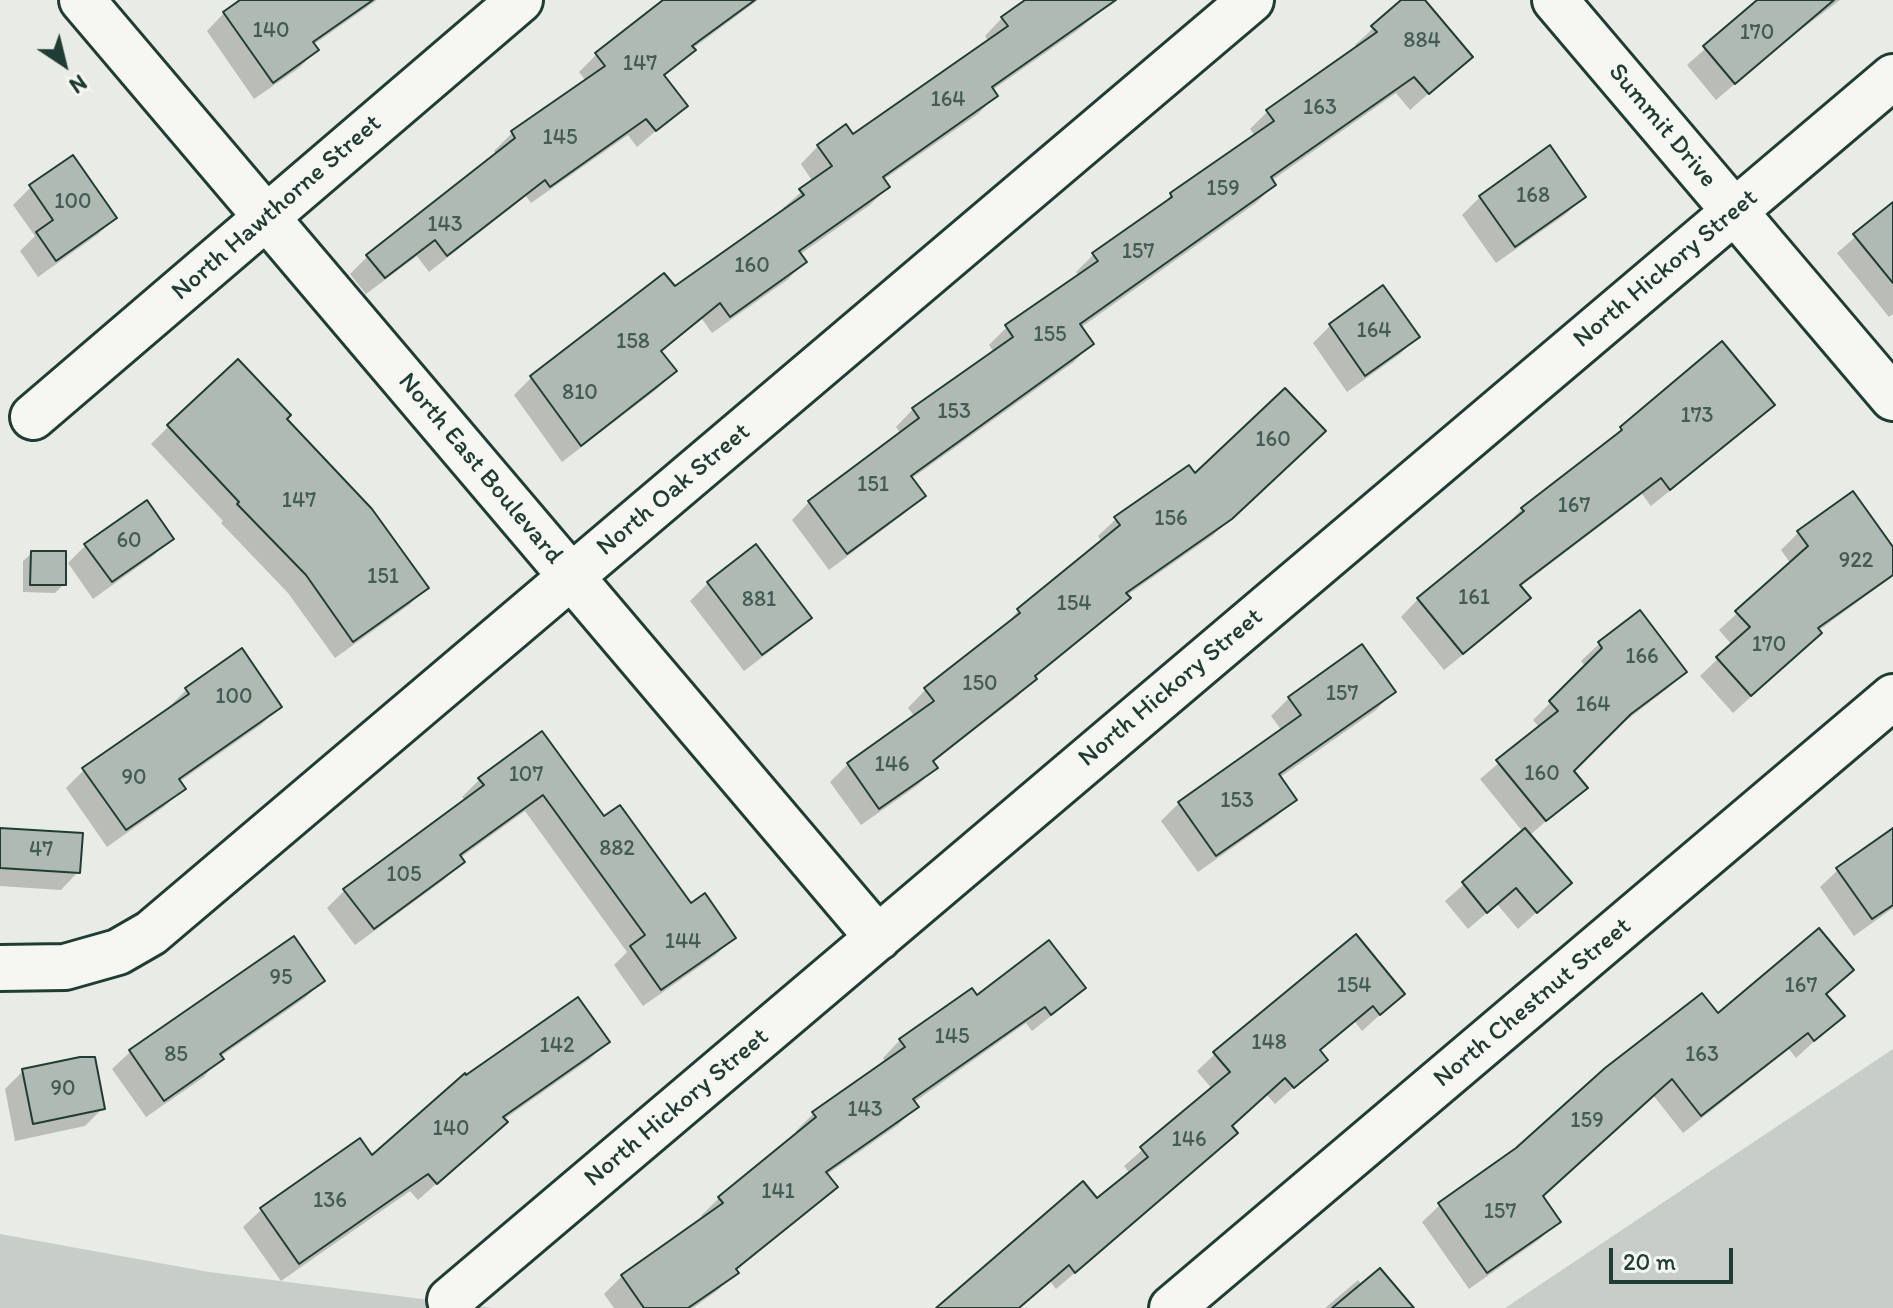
<!DOCTYPE html>
<style>
body{margin:0}
#map{position:relative;width:1893px;height:1308px;overflow:hidden;background:#e9ebe7;font-family:Itim,sans-serif}
canvas{display:block}
.north{position:absolute;left:24px;top:24px;width:80px;height:80px;-webkit-text-stroke:6px #f6f6f2;paint-order:stroke;rotate:145deg;font-size:22px;font-weight:700;line-height:32px;text-align:center;color:#1f3d34}
.north::after{content:'';display:block;margin:auto;width:28px;height:36px;background:#1f3d34;clip-path:polygon(50% 0,100% 100%,50% 72%,0 100%)}
.scale{position:absolute;left:1609px;top:1248px;width:124px;height:36px;box-sizing:border-box;border:4px solid #1f3d34;border-top:0;padding-left:10px;font-size:24px;line-height:28px;white-space:nowrap;color:#1f3d34;-webkit-text-stroke:6px #f6f6f2;paint-order:stroke}
</style>
<div id="map">
<canvas width="1893" height="1308"></canvas>
<div class="north">N</div>
<div class="scale">20 m</div>
</div>
<script>
const c = document.querySelector('canvas').getContext('2d');
c.lineJoin = 'round';
function fillPath(path, color) {
  c.fillStyle = color;
  c.fill(path, 'evenodd');
}
function shape(rows) {
  const path = new Path2D();
  for (const r of rows) {
    path.moveTo(r[0], r[1]);
    for (let i = 2; i < r.length; i += 2) path.lineTo(r[i], r[i + 1]);
  }
  return path;
}
function strokePath(path, color, width, dash) {
  c.strokeStyle = color;
  c.lineWidth = width;
  c.lineCap = dash ? 'butt' : 'round';
  c.setLineDash(dash || []);
  c.stroke(path);
}
function drawText(font, color, halo, rows, align = 'center') {
  c.font = font + ' Itim,sans-serif';
  c.lineWidth = 7;
  c.setLineDash([]);
  c.textBaseline = 'middle';
  c.strokeStyle = halo;
  c.fillStyle = color;
  for (const [text, x, y, turn = 0] of rows) {
    c.save();
    c.translate(x, y);
    c.rotate((+turn || 0) * Math.PI / 180);
    c.textAlign = isNaN(turn) ? turn : align;
    if (halo) c.strokeText(text, 0, 0);
    c.fillText(text, 0, 0);
    c.restore();
  }
}
fillPath(shape([
 [1893,1049,1893,1308,1505,1308],
 [0,1234,209,1272,493,1308,0,1308]
]), '#c7cec9');
fillPath(shape([
 [244,0,377,0,313,45,317,50,299,68,254,99,207,31,224,13],
 [665,0,758,0,692,49,663,77,685,106,637,147,628,135,531,203,526,196,429,272,417,256,366,294,350,274,368,256,497,154,494,151,512,133,586,81,579,72,596,55],
 [1028,0,1114,0,1078,30,991,91,995,96,978,114,883,180,888,187,870,205,799,255,805,262,787,280,712,333,702,319,660,352,675,371,657,389,562,462,514,395,532,377,674,288,785,211,783,208,813,182,801,164,818,146,853,137,989,42,985,36,1002,18],
 [1404,0,1422,0,1470,57,1410,110,1396,93,1271,181,1274,185,1256,203,1080,328,1091,344,1074,362,911,479,923,495,905,513,829,570,792,520,809,502,901,434,896,427,913,409,994,352,989,345,1007,327,1079,276,1076,272,1094,254,1155,212,1171,195,1255,136,1250,129,1268,111,1358,48,1355,45],
 [1760,0,1840,0,1783,43,1716,100,1687,65],
 [31,187,115,218,97,235,38,277,20,251,35,236,13,205],
 [1480,197,1584,197,1566,214,1496,263,1462,215],
 [1893,204,1893,314,1889,317,1837,253],
 [1330,326,1417,337,1400,354,1347,392,1313,343],
 [1772,405,1754,423,1651,506,1642,494,1520,587,1529,598,1511,616,1444,670,1401,617,1418,599,1506,528,1504,527,1522,509,1604,447,1621,429],
 [284,419,426,588,409,605,335,658,288,593,221,523,223,521,151,444,169,426],
 [1305,448,1212,536,1126,596,1128,598,1110,616,1034,678,1017,697,932,763,935,768,918,785,861,825,830,782,848,764,915,717,908,708,925,690,1002,630,1018,611,1102,542,1098,536,1116,519,1194,476],
 [1799,532,1893,550,1893,576,1818,631,1820,633,1802,651,1733,713,1700,676,1732,645,1719,630,1791,564,1781,550],
 [171,539,153,556,93,599,68,563,86,545],
 [755,547,809,617,791,635,744,671,690,601,708,583],
 [32,553,64,584,55,593,23,592,23,561],
 [1640,612,1685,671,1667,689,1611,732,1571,771,1585,787,1529,836,1569,883,1518,929,1497,904,1468,929,1445,901,1523,832,1480,779,1540,728,1533,720,1586,667,1581,661,1599,644],
 [187,689,280,706,262,724,179,782,183,788,165,806,107,847,66,788,84,770,170,709,169,707],
 [1393,692,1376,710,1279,778,1294,799,1276,817,1198,872,1161,821,1179,803,1282,731,1271,716,1289,698],
 [542,733,604,819,690,906,733,938,716,955,643,1006,614,965,627,952,525,811,460,858,462,862,445,879,355,945,327,908,345,890,466,801,462,797,480,779],
 [0,830,78,872,61,890,0,886],
 [1893,831,1893,908,1854,936,1820,887,1838,870],
 [294,939,323,981,305,998,220,1057,204,1077,146,1117,112,1069,130,1052],
 [1852,970,1824,996,1842,1016,1796,1058,1789,1049,1683,1133,1653,1095,1541,1197,1558,1221,1540,1239,1469,1289,1422,1222,1440,1205,1718,1016],
 [1083,988,1065,1005,1032,1031,1026,1023,913,1103,916,1107,898,1125,826,1175,835,1186,817,1204,735,1271,736,1272,718,1290,693,1308,614,1308,604,1294,622,1276,704,1219,701,1216,719,1198,798,1135,796,1131,813,1114,886,1063,883,1058,900,1040,976,998],
 [1403,994,1362,1031,1355,1022,1318,1052,1325,1059,1275,1104,1266,1094,1230,1127,1236,1133,1218,1150,1056,1289,1050,1281,1019,1308,939,1308,1097,1200,1130,1174,1124,1166,1212,1089,1197,1071,1215,1054],
 [607,1042,590,1059,503,1120,487,1139,418,1200,410,1191,281,1281,243,1227,261,1210],
 [92,1057,103,1108,85,1126,15,1141,5,1089,23,1071],
 [1358,1280,1362,1285,1411,1308,1325,1308]
]), '#0003');
const building = shape([
 [240,0,373,0,313,42,319,50,273,83,223,12,240,0],
 [663,0,755,0,692,46,696,50,664,75,688,106,656,131,646,119,550,187,545,180,447,256,435,240,385,278,366,255,515,138,511,131,605,66,595,53,663,0],
 [1025,0,1116,0,992,87,998,96,883,177,890,187,799,251,807,262,730,317,720,303,661,351,677,371,581,446,530,376,664,273,675,286,804,195,799,189,832,166,817,145,846,124,853,134,1008,26,1001,17,1025,0],
 [1401,0,1425,0,1473,57,1429,94,1414,77,1271,177,1276,185,1080,324,1094,344,911,476,926,496,847,554,808,501,919,418,912,408,1013,337,1005,325,1098,261,1092,253,1172,197,1170,193,1274,121,1266,110,1377,32,1371,26,1401,0],
 [1757,0,1834,0,1735,84,1703,46,1757,0],
 [1550,145,1586,197,1515,247,1479,196,1550,145],
 [73,155,117,218,56,261,36,232,53,220,29,185,73,155],
 [1893,202,1893,283,1853,234,1893,202],
 [1383,285,1420,337,1365,376,1329,324,1383,285],
 [1722,341,1775,405,1670,490,1661,478,1520,585,1531,598,1463,654,1417,598,1524,511,1521,508,1622,430,1620,427,1722,341],
 [238,359,291,415,287,419,372,509,429,588,353,642,306,575,237,504,239,502,167,425,238,359],
 [1285,388,1326,431,1232,519,1126,593,1131,598,1035,676,1037,679,933,761,938,768,879,809,847,763,934,701,924,688,1020,613,1017,609,1120,525,1114,517,1189,465,1195,473,1285,388],
 [1853,491,1893,547,1893,575,1818,628,1822,633,1751,696,1716,657,1750,627,1735,611,1808,546,1797,531,1853,491],
 [147,500,174,539,112,582,84,544,147,500],
 [756,544,812,618,762,655,707,582,756,544],
 [31,551,66,551,66,585,30,585,31,551],
 [1640,610,1687,672,1631,714,1574,771,1588,788,1546,821,1496,760,1558,711,1549,701,1602,648,1598,642,1640,610],
 [1362,644,1396,692,1279,774,1297,800,1216,856,1178,802,1301,715,1288,697,1362,644],
 [242,648,282,707,179,779,186,789,126,830,82,768,189,694,185,688,242,648],
 [542,731,604,816,620,805,691,903,705,893,736,938,661,990,630,946,645,935,543,795,460,855,465,862,374,929,343,889,484,785,478,778,542,731],
 [0,828,83,833,80,873,0,868,0,828],
 [1525,828,1572,883,1537,913,1516,888,1487,913,1462,882,1525,828],
 [1893,828,1893,905,1872,919,1836,868,1893,828],
 [1819,928,1854,970,1826,994,1845,1016,1814,1041,1808,1033,1701,1116,1672,1079,1543,1196,1561,1222,1487,1273,1438,1203,1516,1148,1605,1068,1702,993,1718,1013,1819,928],
 [1356,934,1405,994,1380,1015,1373,1006,1320,1050,1328,1060,1294,1088,1285,1078,1232,1126,1238,1133,1075,1273,1069,1265,1019,1308,936,1308,1083,1181,1097,1198,1148,1157,1140,1147,1230,1072,1213,1052,1356,934],
 [294,936,325,981,220,1054,224,1059,164,1101,129,1050,294,936],
 [1049,940,1086,988,1051,1015,1045,1007,913,1099,919,1107,826,1172,838,1187,736,1269,739,1273,688,1308,644,1308,621,1275,723,1203,718,1197,816,1117,812,1112,905,1047,899,1039,972,988,977,995,1049,940],
 [578,997,610,1042,503,1117,508,1122,437,1184,428,1174,299,1264,260,1208,360,1138,372,1155,465,1073,466,1075,578,997],
 [80,1057,95,1057,105,1109,33,1124,22,1069,80,1057],
 [1380,1268,1414,1308,1332,1308,1380,1268]
]);
fillPath(building, '#b0bab5');
strokePath(building, '#1f3d34', 2);
const minor = shape([
 [82,0,878,938],
 [1555,0,1893,398],
 [33,417,520,0],
 [0,968,65,967,118,952,151,933,1251,0],
 [450,1300,1893,77],
 [1172,1308,1893,697]
]);
strokePath(minor, '#1f3d34', 50);
strokePath(minor, '#f6f6f2', 44);
drawText('22px', '#435c54', null, [
 ["140",271,31],
 ["170",1757,33],
 ["884",1422,41],
 ["147",640,64],
 ["164",948,100],
 ["163",1320,108],
 ["145",560,138],
 ["159",1223,189],
 ["168",1533,196],
 ["100",73,202],
 ["143",445,225],
 ["157",1138,252],
 ["160",752,266],
 ["164",1374,331],
 ["155",1050,335],
 ["158",633,342],
 ["810",580,393],
 ["153",954,412],
 ["173",1697,416],
 ["160",1273,440],
 ["151",873,485],
 ["147",299,501],
 ["167",1574,506],
 ["156",1171,519],
 ["60",129,541],
 ["922",1856,561],
 ["151",383,577],
 ["161",1474,598],
 ["881",759,600],
 ["154",1074,604],
 ["170",1769,645],
 ["166",1642,657],
 ["150",980,684],
 ["157",1342,694],
 ["100",234,697],
 ["164",1593,705],
 ["146",892,765],
 ["160",1542,774],
 ["107",526,775],
 ["90",134,778],
 ["153",1237,801],
 ["882",617,849],
 ["47",41,850],
 ["105",404,875],
 ["144",683,942],
 ["95",281,978],
 ["154",1354,986],
 ["167",1801,986],
 ["145",952,1037],
 ["148",1269,1043],
 ["142",557,1046],
 ["85",176,1055],
 ["163",1702,1055],
 ["90",63,1089],
 ["143",865,1110],
 ["159",1587,1121],
 ["140",451,1129],
 ["146",1189,1140],
 ["141",778,1192],
 ["136",330,1201],
 ["157",1500,1212]
]);
drawText('26px', '#1f3d34', '#f6f6f2', [
 ["Summit Drive",1662,126,50],
 ["North Hawthorne Street",277,208,-41],
 ["North Hickory Street",1666,269,-40],
 ["North East Boulevard",480,469,50],
 ["North Oak Street",674,490,-40],
 ["North Hickory Street",1171,688,-40],
 ["North Chestnut Street",1533,1003,-40],
 ["North Hickory Street",677,1108,-40]
]);
</script>
